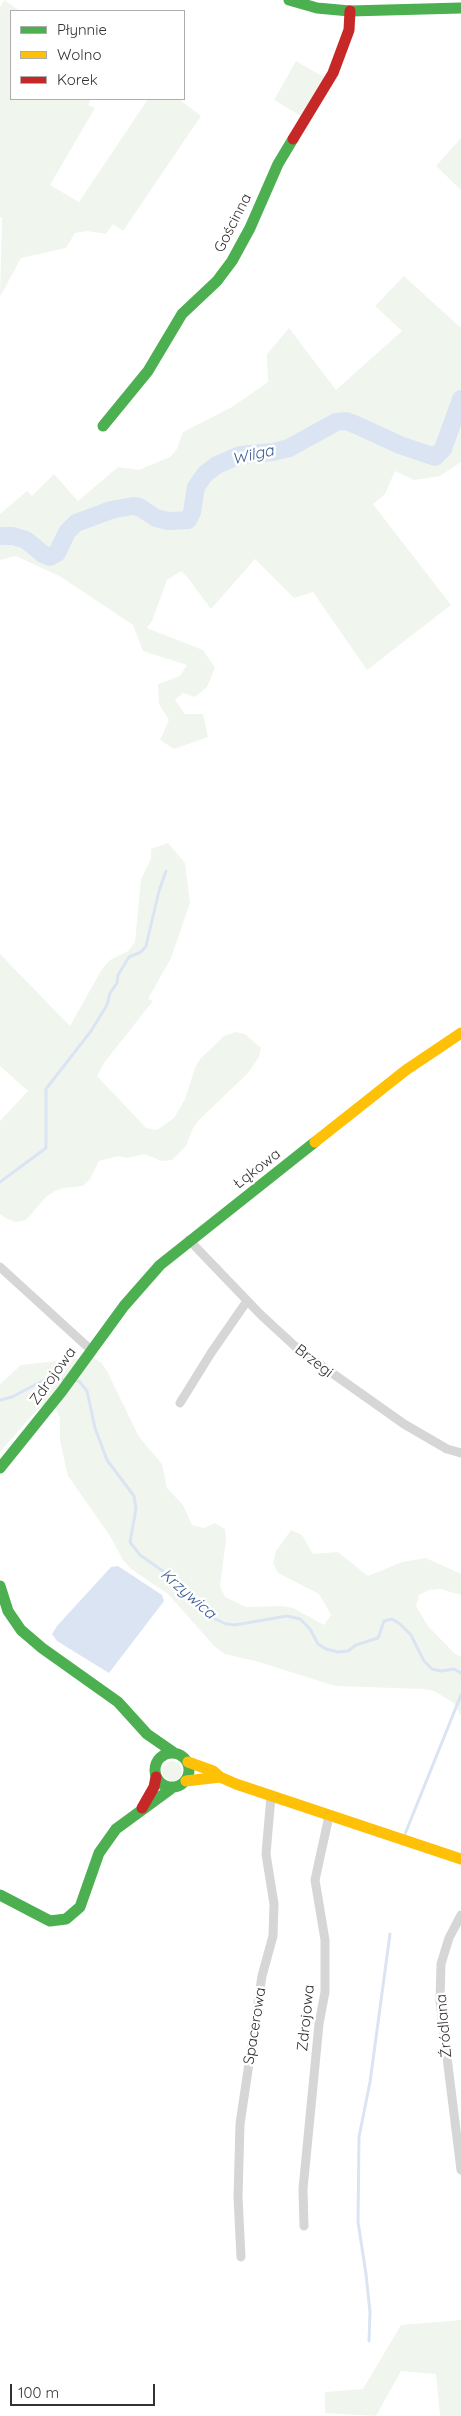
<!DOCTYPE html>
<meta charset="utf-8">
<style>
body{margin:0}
#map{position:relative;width:461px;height:2416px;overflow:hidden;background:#fff;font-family:Quicksand,sans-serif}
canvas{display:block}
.legend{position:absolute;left:10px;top:10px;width:175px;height:90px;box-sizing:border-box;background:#fff;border:1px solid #adadad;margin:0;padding:6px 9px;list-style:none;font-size:15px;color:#323232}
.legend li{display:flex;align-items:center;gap:10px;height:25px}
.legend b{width:25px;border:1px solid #adadad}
.scale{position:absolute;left:10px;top:2384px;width:145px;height:22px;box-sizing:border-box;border:2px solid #323232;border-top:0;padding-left:6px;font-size:15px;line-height:18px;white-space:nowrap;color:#323232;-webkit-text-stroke:4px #fff;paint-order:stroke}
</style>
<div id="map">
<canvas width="461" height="2416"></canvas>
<ul class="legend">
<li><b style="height:6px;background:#4caf50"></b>Płynnie</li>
<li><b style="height:6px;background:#ffc107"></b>Wolno</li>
<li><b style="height:6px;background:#c62828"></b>Korek</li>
</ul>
<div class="scale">100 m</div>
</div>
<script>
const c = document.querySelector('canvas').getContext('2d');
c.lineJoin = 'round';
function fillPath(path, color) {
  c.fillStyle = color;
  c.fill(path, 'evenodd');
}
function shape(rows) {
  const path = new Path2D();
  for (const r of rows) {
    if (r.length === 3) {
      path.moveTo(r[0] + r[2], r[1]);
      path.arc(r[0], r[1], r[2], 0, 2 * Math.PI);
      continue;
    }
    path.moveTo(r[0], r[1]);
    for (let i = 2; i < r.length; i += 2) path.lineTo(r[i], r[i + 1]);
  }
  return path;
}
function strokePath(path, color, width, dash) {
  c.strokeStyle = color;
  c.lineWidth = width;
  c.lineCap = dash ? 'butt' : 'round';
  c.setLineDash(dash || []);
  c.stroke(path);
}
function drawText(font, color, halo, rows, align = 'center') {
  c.font = font + ' Quicksand,sans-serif';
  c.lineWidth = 5;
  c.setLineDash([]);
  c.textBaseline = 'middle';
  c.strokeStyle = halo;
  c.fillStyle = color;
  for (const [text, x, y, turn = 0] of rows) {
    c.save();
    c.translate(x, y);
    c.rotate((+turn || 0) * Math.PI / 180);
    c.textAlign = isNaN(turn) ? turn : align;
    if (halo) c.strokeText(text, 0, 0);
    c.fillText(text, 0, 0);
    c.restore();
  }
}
fillPath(shape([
 [4,0,20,11,11,11,11,99,91,99,88,105,95,108,50,185,79,202,148,99,179,99,201,116,123,231,113,224,106,234,87,231,75,233,66,248,21,258,0,297,2,218,0,217,0,7],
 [296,61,324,77,301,116,274,100],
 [461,138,461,190,436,166],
 [404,276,461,328,461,462,440,476,414,480,395,471,385,494,373,504,451,605,367,670,313,592,294,598,255,559,211,609,188,578,181,571,167,580,152,621,147,628,203,650,215,668,207,687,195,697,183,693,175,700,185,714,203,714,208,737,174,749,160,740,169,720,159,704,158,684,180,676,187,665,143,651,133,625,61,577,16,556,0,560,0,514,27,491,32,496,54,474,78,501,118,467,139,470,170,457,177,449,183,432,232,407,268,382,267,354,289,328,336,390,402,331,375,306],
 [168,843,185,863,190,903,171,958,148,999,153,1001,104,1063,97,1076,146,1128,157,1130,174,1118,185,1099,195,1068,200,1059,224,1036,235,1032,245,1034,261,1048,259,1057,248,1073,199,1120,193,1128,186,1146,172,1160,162,1161,144,1154,128,1158,118,1156,99,1161,90,1179,83,1186,64,1188,55,1191,46,1197,26,1220,16,1222,7,1219,0,1214,0,1121,28,1091,0,1066,0,954,70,1026,102,969,110,960,128,951,135,942,141,879,151,859,151,849],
 [92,1357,102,1363,108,1373,139,1437,162,1464,167,1488,183,1505,192,1525,204,1528,215,1523,225,1529,226,1540,220,1586,225,1597,246,1607,282,1606,293,1608,324,1625,331,1615,319,1594,278,1573,273,1563,276,1551,291,1530,302,1535,313,1554,338,1552,368,1576,402,1562,426,1558,461,1574,461,1595,440,1589,429,1590,419,1595,416,1606,428,1626,454,1653,461,1657,461,1716,454,1703,434,1691,423,1689,335,1686,259,1662,225,1654,215,1647,168,1594,131,1569,123,1560,110,1536,68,1476,60,1441,60,1418,54,1407,43,1406,34,1413,0,1452,0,1384,21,1365],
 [172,1771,10],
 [461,2320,461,2416,440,2416,436,2374,401,2371,376,2416,325,2413,325,2392,363,2389,401,2325]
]), '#f0f6ee');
fillPath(shape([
 [118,1566,162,1595,164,1601,109,1673,57,1641,52,1634,57,1626,111,1567]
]), '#dbe4f3');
strokePath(shape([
 [0,1182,46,1148,46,1089,91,1031,107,1005,110,993,117,983,118,975,129,957,141,952,146,946,159,891,166,871],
 [73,1381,79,1381,87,1391,95,1428,107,1460,134,1496,136,1509,130,1542,140,1555,170,1576,200,1604,209,1616,226,1624,235,1625,287,1616,300,1619,310,1629,318,1644,326,1649,338,1652,348,1651,356,1645,378,1638,384,1621,392,1619,400,1624,411,1635,424,1661,432,1669,441,1671,454,1669,461,1673],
 [0,1400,12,1397,48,1378,67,1380],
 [405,1834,461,1695],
 [369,2341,370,2312,366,2274,358,2222,359,2137,370,2082,390,1934]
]), '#dbe4f3', 3);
strokePath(shape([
 [0,536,13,536,26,540,43,554,50,557,57,553,67,532,76,523,111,510,133,506,139,507,156,518,168,521,188,520,192,512,196,487,205,474,217,465,240,455,273,452,289,448,336,422,346,421,354,424,400,445,435,457,443,449,461,399]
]), '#dbe4f3', 18);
strokePath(shape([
 [189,1240,261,1315,298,1349,404,1424,447,1449,461,1453],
 [0,1267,91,1350],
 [180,1403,211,1353,247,1301],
 [461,1915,449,1938,441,1964,440,2001,461,2170],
 [304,2226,303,2189,319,2024,325,1992,325,1940,315,1880,329,1816],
 [241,2257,238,2197,240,2124,262,1976,273,1936,274,1904,266,1854,271,1796]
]), '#d6d6d6', 9);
strokePath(shape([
 [289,0,317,8,350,11,461,8],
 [103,426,148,371,182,314,217,281,232,261,250,228,278,164,293,139],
 [0,1468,62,1391,124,1306,160,1265,315,1142],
 [0,1586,8,1611,21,1630,42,1648,118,1702,147,1734,173,1752],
 [172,1770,17],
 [0,1895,50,1921,66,1919,80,1907,99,1853,116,1829,172,1788]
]), '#4caf50', 11);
strokePath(shape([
 [315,1142,406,1070,461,1033],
 [188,1762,213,1771,220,1777,236,1784,461,1859],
 [186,1781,220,1777]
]), '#ffc107', 11);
strokePath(shape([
 [293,139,333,73,349,30,350,11],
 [142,1808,154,1787,156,1777]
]), '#c62828', 11);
drawText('15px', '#323232', '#fff', [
 ["Gościnna",233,223,-63],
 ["Łąkowa",257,1169,-38],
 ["Brzegi",314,1361,38],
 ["Zdrojowa",53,1376,-54],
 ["Zdrojowa",306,2018,-84],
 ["Spacerowa",255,2026,-81],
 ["Źródlana",444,2026,-95]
]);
drawText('italic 16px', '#3c6097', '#fff', [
 ["Wilga",253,455,-13],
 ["Krzywica",188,1594,41]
]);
</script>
